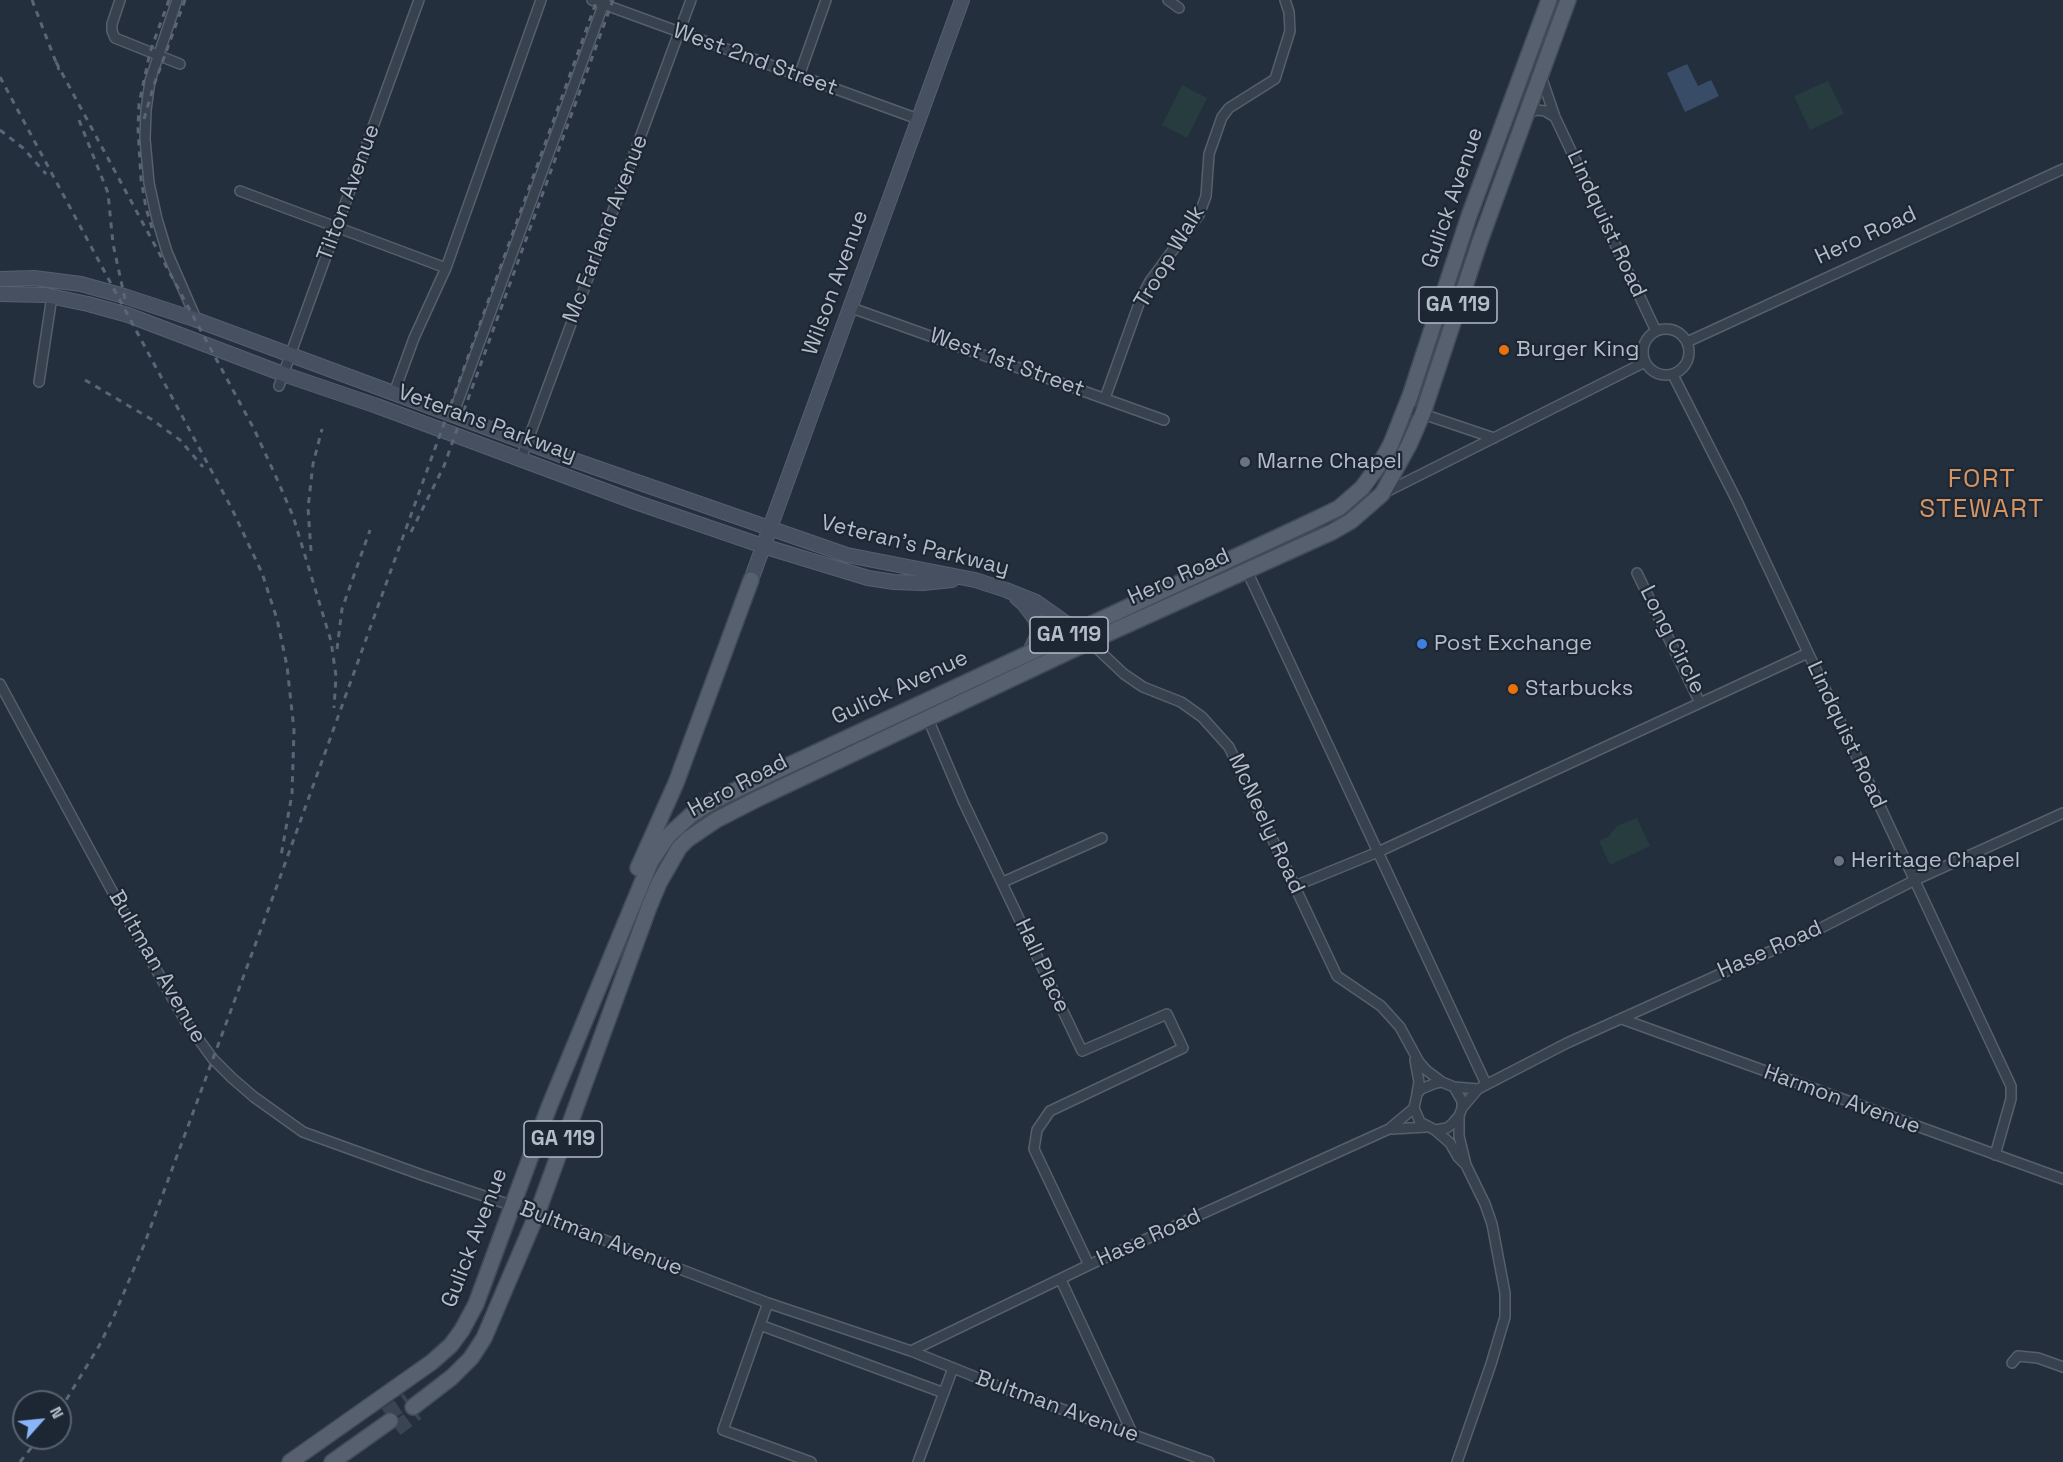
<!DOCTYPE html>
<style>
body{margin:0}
#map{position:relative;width:2063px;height:1462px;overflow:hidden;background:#242f3e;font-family:"Space Grotesk",sans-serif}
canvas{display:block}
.north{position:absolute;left:12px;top:1390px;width:60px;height:60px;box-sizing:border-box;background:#1d2633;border:2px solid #59626f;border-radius:50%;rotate:63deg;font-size:16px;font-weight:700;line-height:24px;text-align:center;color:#b4bcc9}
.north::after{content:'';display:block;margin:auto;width:21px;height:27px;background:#8ab4f8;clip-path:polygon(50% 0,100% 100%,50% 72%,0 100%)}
</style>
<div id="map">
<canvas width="2063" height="1462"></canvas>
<div class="north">N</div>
</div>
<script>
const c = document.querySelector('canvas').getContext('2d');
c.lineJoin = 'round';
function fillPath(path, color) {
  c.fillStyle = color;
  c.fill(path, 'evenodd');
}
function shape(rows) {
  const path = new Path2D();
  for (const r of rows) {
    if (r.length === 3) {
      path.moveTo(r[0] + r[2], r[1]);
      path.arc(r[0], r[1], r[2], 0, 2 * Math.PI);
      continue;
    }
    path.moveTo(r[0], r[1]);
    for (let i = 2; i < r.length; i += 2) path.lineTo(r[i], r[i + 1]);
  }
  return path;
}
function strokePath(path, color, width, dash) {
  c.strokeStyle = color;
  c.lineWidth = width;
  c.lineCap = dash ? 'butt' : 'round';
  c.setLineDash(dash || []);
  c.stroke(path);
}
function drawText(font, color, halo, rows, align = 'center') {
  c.font = font + ' "Space Grotesk",sans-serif';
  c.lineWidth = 4.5;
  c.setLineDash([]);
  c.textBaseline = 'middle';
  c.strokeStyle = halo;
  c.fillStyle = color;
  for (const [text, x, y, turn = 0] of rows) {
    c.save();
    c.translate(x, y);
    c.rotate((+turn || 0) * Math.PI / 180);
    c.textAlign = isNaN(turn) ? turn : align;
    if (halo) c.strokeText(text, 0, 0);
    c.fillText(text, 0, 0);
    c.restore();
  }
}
fillPath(shape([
 [1828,81,1844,114,1810,130,1794,96],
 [1182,85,1207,98,1187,138,1162,125],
 [1637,818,1650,846,1610,865,1599,841,1608,837,1617,826]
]), '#263c3f');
fillPath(shape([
 [1687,64,1698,86,1711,80,1719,96,1685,112,1667,73]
]), '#394c67');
strokePath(shape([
 [386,1415,408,1400],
 [396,1429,417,1413]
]), '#3a4453', 15, [15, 8]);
const street = shape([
 [120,0,112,24,112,31,115,38,180,64],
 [177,0,150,81,146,110,145,139,149,183,157,219,167,252,197,321],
 [592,0,918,119],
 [1168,0,1179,8],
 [799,76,826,0],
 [1541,76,1555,117,1656,331],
 [1527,113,1537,110,1545,111,1555,117],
 [240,191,446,268],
 [849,307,1164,420],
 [1666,352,23],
 [1687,342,2063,169],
 [1673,375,1737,501,2011,1086,2011,1099,1995,1155],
 [39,382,52,296],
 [279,386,419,0],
 [394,393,414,338,446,268,541,0],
 [1105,398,1141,298,1150,281,1199,215,1206,196,1209,154,1222,117,1229,108,1275,79,1290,31,1289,12,1285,0],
 [1405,408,1494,438],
 [453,415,605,0],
 [521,459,691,0],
 [1384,493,1645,362],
 [1247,571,1486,1084],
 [1637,573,1700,703,1808,653],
 [1088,640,1124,674,1143,687,1181,702,1202,717,1229,747,1337,976,1381,1006,1400,1027,1419,1062,1426,1070,1442,1082],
 [0,684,124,913,186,1022,213,1059,232,1078,254,1097,303,1132,422,1175,537,1214,768,1303,911,1351,1003,1388,1209,1462],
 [928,719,963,801,1082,1051,1167,1014,1183,1048,1050,1111,1037,1130,1034,1149,1089,1265],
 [1003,882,1102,838],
 [1295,886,1378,852,1700,703],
 [1622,1019,2063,1179],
 [1415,1060,1419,1082,1417,1093],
 [1454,1087,1462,1101,1462,1108,1459,1116,1453,1123,1447,1128,1435,1130,1420,1122,1414,1108,1417,1094,1421,1089,1436,1083,1442,1082,1454,1087,1478,1089],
 [1462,1108,1478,1089,1567,1043,1809,934,1913,881,2063,813],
 [1392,1129,1426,1127],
 [1435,1130,1450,1143,1458,1157,1466,1165],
 [1061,1280,1133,1435],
 [768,1303,760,1325,944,1393],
 [760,1325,723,1430,811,1462],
 [911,1351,1089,1265,1389,1129,1414,1108],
 [2012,1363,2018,1356,2038,1358,2063,1367],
 [918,1462,953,1368],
 [1457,1462,1491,1364,1505,1317,1505,1293,1492,1224,1485,1204,1466,1165,1459,1136,1459,1116]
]);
const secondary = shape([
 [0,279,34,278,81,284,124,296,194,319,574,460,847,555,975,580,1006,590,1036,602,1077,631],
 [0,294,45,295,88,304,128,315,283,374,377,406,638,503,763,546,868,578,894,582,923,583,952,580],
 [751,580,962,0],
 [1017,598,1024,604,1036,620,1038,635,1029,653]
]);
const primary = shape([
 [638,868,676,783,751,580],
 [413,1407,452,1377,471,1358,484,1338,537,1214,649,907,659,883,679,848,688,839,716,820,759,798,1089,642,1332,532,1351,521,1382,494,1409,445,1423,413,1480,241,1568,0],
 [290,1462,432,1362,451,1345,462,1330,476,1304,549,1107,651,861,668,836,691,815,715,800,755,781,1308,523,1339,508,1362,488,1381,462,1391,444,1410,396,1469,216,1549,0],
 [332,1462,390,1421]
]);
strokePath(street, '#565f6c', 12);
strokePath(secondary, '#565f6c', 16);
strokePath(primary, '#414a57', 18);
strokePath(street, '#38414e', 9);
strokePath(secondary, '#465061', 14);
strokePath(primary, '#56606e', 15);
strokePath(shape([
 [32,0,59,70],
 [56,62,254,429,277,479,293,516,331,641,336,676,334,708],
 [0,77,232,509,262,573,277,619,287,666,294,730,292,794,281,856],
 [144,119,154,85,185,0],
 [79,120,108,193,113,244,125,299],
 [0,130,23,148,46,174],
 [152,228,146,208,141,179,138,128,139,104,150,52,169,0],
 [85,380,151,419,180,440,203,467],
 [411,532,444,466,455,435,613,0],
 [311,551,308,508,313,464,322,429],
 [337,649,342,609,370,530],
 [60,1410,99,1346,114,1316,144,1245,274,894,597,0],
 [20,1462,39,1438]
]), '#5a6575', 3, [6, 6]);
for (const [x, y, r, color] of [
 [1504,350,6,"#e8710a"],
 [1245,462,6,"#6b7280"],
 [1422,644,6,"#3f7fe0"],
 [1513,689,6,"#e8710a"],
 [1839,861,6,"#6b7280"]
]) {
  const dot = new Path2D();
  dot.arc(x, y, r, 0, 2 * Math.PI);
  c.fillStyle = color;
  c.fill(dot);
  strokePath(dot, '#1d2633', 2);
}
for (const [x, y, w] of [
 [1458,305,78],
 [1069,635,78],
 [563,1139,78]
]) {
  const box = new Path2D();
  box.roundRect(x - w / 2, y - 18, w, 36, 4.5);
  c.fillStyle = '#1d2633';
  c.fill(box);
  strokePath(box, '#b4bcc9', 1.5);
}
drawText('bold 21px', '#b4bcc9', null, [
 ["GA 119",1458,305],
 ["GA 119",1069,635],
 ["GA 119",563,1139]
]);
drawText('22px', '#b4bcc9', '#1d2633', [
 ["West 2nd Street",755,60,20],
 ["Tilton Avenue",349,193,-70],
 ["Gulick Avenue",1453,198,-71],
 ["Lindquist Road",1606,224,65],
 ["Mc Farland Avenue",606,229,-69],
 ["Hero Road",1866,236,-25],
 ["Troop Walk",1170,257,-59],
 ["Wilson Avenue",836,283,-70],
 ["West 1st Street",1007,363,20],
 ["Veterans Parkway",487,424,20],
 ["Veteran's Parkway",915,546,14],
 ["Hero Road",1179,577,-24],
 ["Long Circle",1672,640,63],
 ["Gulick Avenue",900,688,-25],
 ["Lindquist Road",1846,735,65],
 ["Hero Road",738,786,-28],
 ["McNeely Road",1266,824,65],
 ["Hase Road",1770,950,-24],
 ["Hall Place",1042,966,65],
 ["Bultman Avenue",157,967,60],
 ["Harmon Avenue",1842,1100,20],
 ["Gulick Avenue",475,1238,-69],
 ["Hase Road",1149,1238,-24],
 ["Bultman Avenue",601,1239,21],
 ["Bultman Avenue",1057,1407,20]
]);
drawText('22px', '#b4bcc9', '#1d2633', [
 ["Burger King",1516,350],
 ["Marne Chapel",1257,462],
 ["Post Exchange",1434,644],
 ["Starbucks",1525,689],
 ["Heritage Chapel",1851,861]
], 'left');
c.letterSpacing = '1.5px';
drawText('26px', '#d59563', '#1d2633', [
 ["FORT",1982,480],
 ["STEWART",1982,510]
]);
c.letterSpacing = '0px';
</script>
